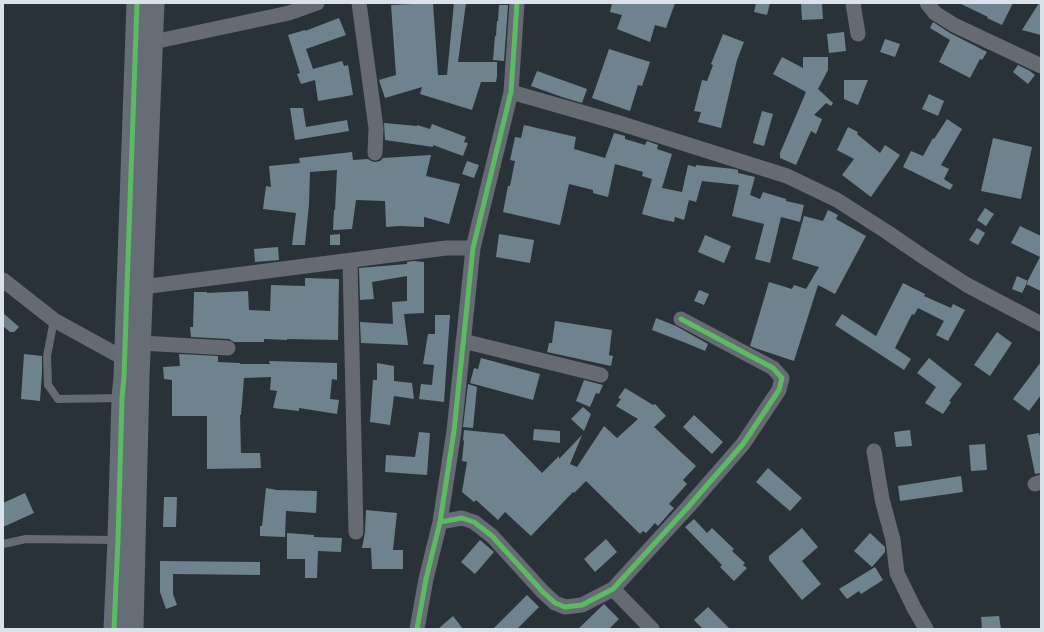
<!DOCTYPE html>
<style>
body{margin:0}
#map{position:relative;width:1044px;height:632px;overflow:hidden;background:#2a3239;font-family:"Space Grotesk",sans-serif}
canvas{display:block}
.frame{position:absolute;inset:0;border:4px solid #d9e2eb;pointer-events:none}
</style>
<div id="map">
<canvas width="1044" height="632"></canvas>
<div class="frame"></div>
</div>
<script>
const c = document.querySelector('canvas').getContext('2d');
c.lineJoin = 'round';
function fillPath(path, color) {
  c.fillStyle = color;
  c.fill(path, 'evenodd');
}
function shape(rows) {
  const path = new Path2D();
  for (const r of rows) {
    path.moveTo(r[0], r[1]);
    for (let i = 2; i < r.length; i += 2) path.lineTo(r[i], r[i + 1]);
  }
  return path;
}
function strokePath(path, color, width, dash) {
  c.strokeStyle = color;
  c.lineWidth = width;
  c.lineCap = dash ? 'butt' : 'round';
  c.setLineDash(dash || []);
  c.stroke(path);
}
fillPath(shape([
 [433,3,438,75,447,75,454,3,466,3,458,62,497,62,497,76,496,82,481,82,472,110,420,94,422,87,385,98,379,80,396,75,391,5],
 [612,3,675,3,666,28,655,25,650,42,617,29,622,15,610,12],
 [756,3,770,3,767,15,754,12],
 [801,3,822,3,823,19,802,20],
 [959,3,1013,3,1002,25,987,18,988,17],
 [1039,3,1041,3,1041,35,1022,30],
 [499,5,508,5,504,61,493,60,495,36,496,36,497,21,498,21],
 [339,18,346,35,306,49,313,69,342,61,344,66,348,65,353,95,318,101,315,80,301,84,297,74,300,73,288,35,305,30,305,31],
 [933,22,950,33,987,52,982,60,980,59,970,78,939,62,950,40,930,28],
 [844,32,846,51,829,53,827,34],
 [723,34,744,42,737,60,721,128,698,122,701,112,694,111,702,80,707,81,713,65,711,64],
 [885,39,900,44,895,57,880,52],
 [609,49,650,62,642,86,638,85,630,111,592,98],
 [782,57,803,68,803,57,828,57,828,70,818,89,833,103,831,106,826,103,814,115,822,119,816,134,811,131,796,165,780,158,780,153,806,92,773,74],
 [1018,65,1030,71,1035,75,1028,84,1013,72],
 [537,71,587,89,582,103,565,98,531,86],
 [844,80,868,80,858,105,844,99],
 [929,94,944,101,938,116,922,109],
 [290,108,303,108,306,127,347,120,349,131,295,140],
 [762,111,773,114,764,146,753,143],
 [947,119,962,129,941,165,949,169,944,179,953,185,950,190,903,167,911,151,923,156,933,138,934,139],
 [384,123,417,126,417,125,430,129,432,124,466,137,464,142,468,143,463,156,433,145,433,147,385,140],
 [524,125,576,137,574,149,605,158,614,133,625,136,625,139,645,145,647,141,658,145,657,149,672,154,662,188,682,192,688,165,696,167,696,165,734,169,738,170,738,173,755,177,750,195,760,199,763,192,786,199,786,201,804,205,800,222,781,217,770,263,755,259,764,224,732,216,739,185,702,181,696,202,689,200,684,220,675,217,674,222,660,219,642,214,652,179,642,176,643,172,615,164,608,197,593,193,593,190,569,184,560,225,503,212,508,186,510,186,515,161,510,160,515,137,521,138],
 [848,127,858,132,857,134,880,153,885,145,900,155,871,197,842,175,854,159,837,150],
 [993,138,1032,147,1021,199,981,191],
 [352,152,353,160,368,159,371,161,375,162,380,161,383,158,431,155,426,176,460,184,449,224,424,217,424,227,400,226,386,227,385,201,356,200,352,229,333,230,334,210,335,210,337,170,310,172,309,204,305,245,292,245,296,213,263,209,266,186,271,187,269,166,300,163,299,158],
 [467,161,479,165,474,178,462,174],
 [985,208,994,214,986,226,977,220],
 [828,210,838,215,836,219,866,236,835,294,818,285,794,361,755,348,750,346,769,282,792,289,794,285,806,289,819,267,792,259,804,216,823,221],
 [1020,226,1041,236,1041,291,1026,284,1040,257,1011,243],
 [977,228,985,233,978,245,969,240],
 [340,234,340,245,330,245,330,235],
 [499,234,534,240,530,263,496,257],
 [705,235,731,246,724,263,698,252],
 [278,247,279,260,255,262,254,249],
 [413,261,424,262,424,313,404,314,408,345,361,343,360,322,393,324,392,302,407,301,407,276,372,282,374,299,360,300,359,268,407,264,407,262],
 [1017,276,1028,281,1022,293,1012,289],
 [305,278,339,279,338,340,287,339,287,340,264,339,264,342,234,342,229,339,191,337,190,327,193,327,194,292,207,292,207,293,248,291,249,310,270,311,271,285,305,286],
 [903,283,925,294,924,296,951,308,953,304,965,310,948,341,936,335,944,321,918,308,914,315,912,314,895,348,911,359,904,370,835,325,842,314,876,336],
 [699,290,709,294,704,305,694,301],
 [3,313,19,327,14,332,10,332,3,326],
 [435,315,450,315,444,402,419,399,421,384,432,385,434,365,423,364,428,334,435,334],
 [656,318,676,326,708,344,705,351,686,343,652,330],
 [555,321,612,330,609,355,613,356,611,366,547,352,549,343,552,343],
 [997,332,1012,343,990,376,974,365],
 [24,354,42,356,42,373,40,401,21,399],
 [179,354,218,356,218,362,240,363,240,364,270,364,269,361,337,363,337,380,332,379,330,399,339,400,337,414,299,408,299,411,273,408,277,391,270,390,271,377,244,378,241,415,240,415,241,453,260,453,261,468,207,469,207,416,172,416,172,380,164,379,163,367,180,366],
 [481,358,540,374,533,400,470,383,474,368,478,369],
 [929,358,962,384,949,401,951,402,943,414,925,403,936,387,917,373],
 [1041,362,1041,395,1029,411,1013,399],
 [377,363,394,366,394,381,412,383,414,399,394,396,390,425,370,422,373,380,377,380],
 [584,380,603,385,599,394,596,393,590,407,576,401],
 [468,384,477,387,473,428,463,427],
 [625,388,653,405,655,404,666,416,654,427,696,466,683,480,687,484,669,504,674,508,658,526,655,523,646,533,643,531,640,534,586,481,574,493,573,492,531,536,505,512,498,520,476,500,474,502,462,492,467,462,462,461,464,441,463,440,464,430,504,434,542,473,559,456,559,459,582,435,570,464,577,467,604,426,617,438,638,419,616,406,621,399,618,398],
 [583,407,591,414,584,431,571,419],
 [694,415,723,442,712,454,683,427],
 [534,429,560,431,560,443,533,440],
 [910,430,912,446,896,447,894,432],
 [419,432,430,433,427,475,385,472,386,455,415,457],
 [1039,433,1041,440,1041,473,1035,474,1027,435],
 [985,444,987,470,971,471,969,445],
 [768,468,802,498,790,511,756,482],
 [961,476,963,492,900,501,898,486],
 [266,488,277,490,317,491,316,513,286,511,285,537,260,536,260,526,262,526],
 [25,493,34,513,3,527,3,503],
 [164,497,177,497,176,527,163,527],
 [366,510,397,513,393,550,403,550,403,569,372,569,371,548,362,548,365,532],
 [694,519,707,533,712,528,734,549,732,551,745,563,743,565,747,568,734,581,720,567,722,565,685,527],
 [802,528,818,547,802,561,821,584,802,600,769,560,769,556],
 [287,533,314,535,314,537,342,538,341,552,318,551,317,578,305,578,305,559,287,559],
 [870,533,885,547,885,552,872,567,854,551],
 [606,539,617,552,595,572,584,559],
 [480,540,494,552,475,574,461,562],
 [160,561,260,562,260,575,173,574,173,594,177,605,166,609,160,592],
 [875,567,883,580,861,594,859,591,847,599,839,589],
 [527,595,539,607,517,629,493,629],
 [604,604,619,619,609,629,578,629],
 [708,607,730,629,703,629,694,620],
 [453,616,463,629,438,629],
 [999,616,1001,629,982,629,981,617]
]), '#6e838d');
strokePath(shape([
 [54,320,47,356,48,385,58,399,121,398],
 [3,544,26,539,117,540]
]), '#656a73', 8);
strokePath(shape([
 [359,3,376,128,375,153],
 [853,3,858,34],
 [927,3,935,13,954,25,1041,66],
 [153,42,289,13,317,3],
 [511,92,616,122,733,159,787,176,837,200,887,232,925,258,967,285,1041,324],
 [350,261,356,532],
 [3,280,54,320,125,359],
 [142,287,446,248,473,248],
 [463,341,601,375],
 [141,343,228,348],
 [874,451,882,499,893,540,897,573,914,608,926,629],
 [1035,484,1041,482],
 [440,522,462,518,474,522,492,536,543,592,555,603,565,607,582,605,613,589,688,507,743,444,779,390,782,378,773,368,681,319],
 [613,589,652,629],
 [417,629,426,579,440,522,454,431,473,248,511,92,517,3]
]), '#656a73', 15);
strokePath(shape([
 [114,629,118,540,122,398,124,377,127,287,137,3],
 [133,629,139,377,154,3]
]), '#666d76', 21);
strokePath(shape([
 [440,522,462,518,474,522,492,536,543,592,555,603,565,607,582,605,613,589,688,507,743,444,779,390,782,378,773,368,681,319],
 [114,629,118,540,122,398,124,377,127,287,137,3],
 [417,629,426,579,440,522,454,431,473,248,511,92,517,3]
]), '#5cba63', 5);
</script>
